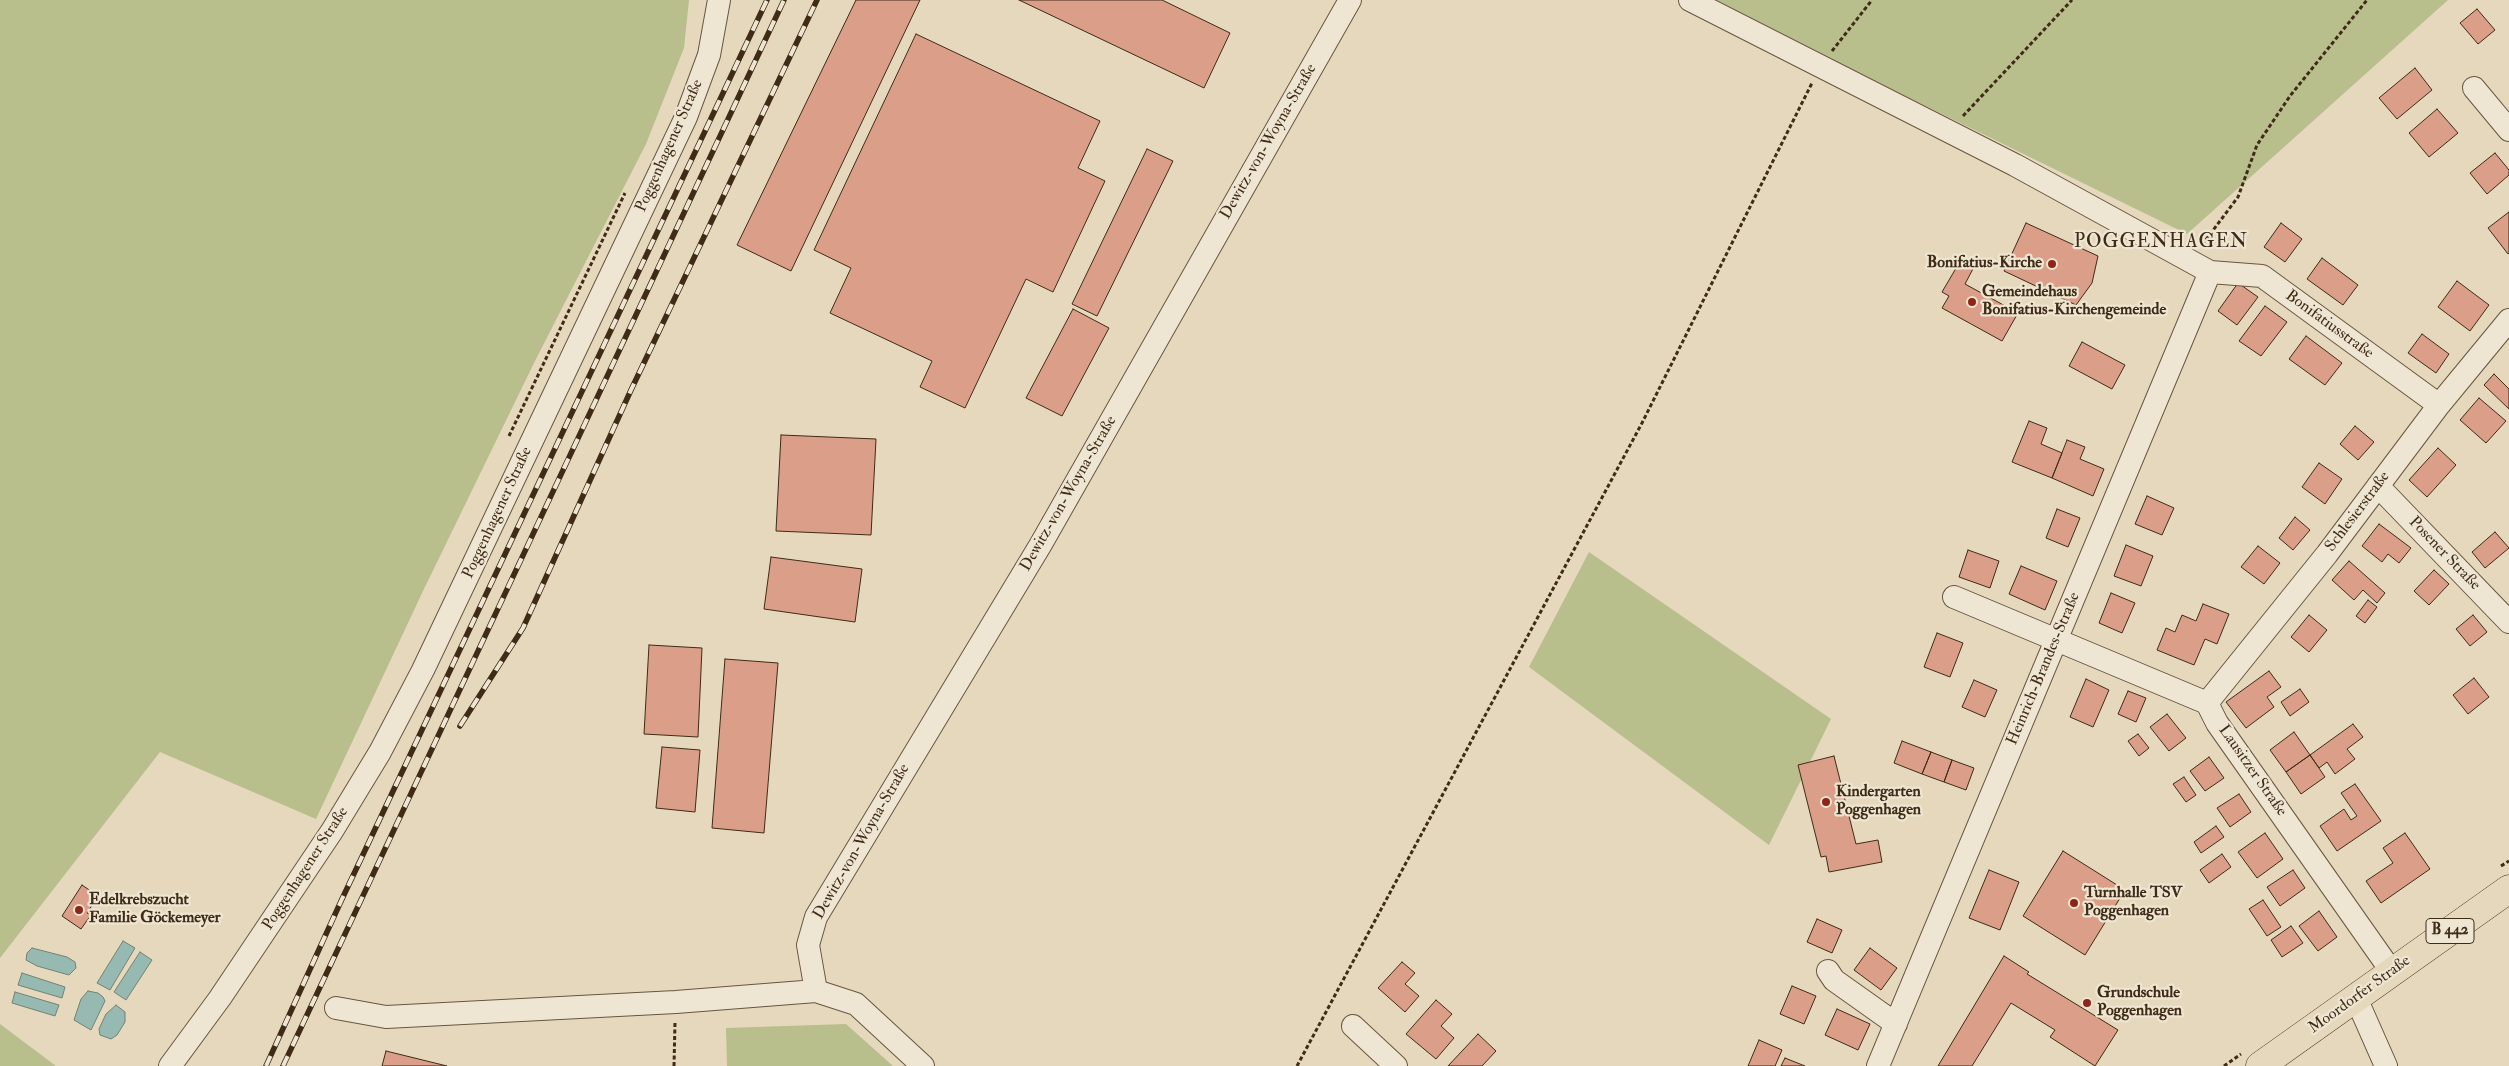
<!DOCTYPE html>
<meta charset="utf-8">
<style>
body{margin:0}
canvas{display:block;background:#e5d8bc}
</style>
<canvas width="2509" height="1066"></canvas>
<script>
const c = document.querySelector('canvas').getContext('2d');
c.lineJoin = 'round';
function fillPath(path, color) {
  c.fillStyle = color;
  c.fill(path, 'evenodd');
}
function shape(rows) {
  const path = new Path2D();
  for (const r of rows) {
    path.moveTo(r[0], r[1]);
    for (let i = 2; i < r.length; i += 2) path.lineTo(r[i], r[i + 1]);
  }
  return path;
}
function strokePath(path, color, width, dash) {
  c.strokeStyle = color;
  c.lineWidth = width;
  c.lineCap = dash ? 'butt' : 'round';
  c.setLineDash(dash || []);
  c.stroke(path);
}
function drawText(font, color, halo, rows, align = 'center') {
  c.font = font + ' "IM FELL Double Pica",serif';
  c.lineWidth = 4.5;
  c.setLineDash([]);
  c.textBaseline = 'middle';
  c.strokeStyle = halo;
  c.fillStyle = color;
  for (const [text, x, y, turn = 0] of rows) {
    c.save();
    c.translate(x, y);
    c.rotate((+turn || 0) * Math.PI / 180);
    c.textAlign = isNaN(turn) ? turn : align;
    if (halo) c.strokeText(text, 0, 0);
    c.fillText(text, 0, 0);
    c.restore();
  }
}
fillPath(shape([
 [0,0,689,0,684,48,646,144,534,363,423,591,316,819,160,752,0,958],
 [1709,0,2448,0,2187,234],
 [1589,552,1831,719,1769,845,1529,667],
 [0,1024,56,1066,0,1066],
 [846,1024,893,1066,727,1066,726,1028]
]), '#b9be8d');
const water = shape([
 [123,941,135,948,110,990,97,983,123,941],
 [32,948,67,957,75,962,76,968,69,975,37,966,26,960,27,953,32,948],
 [140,952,152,960,126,1000,114,992,140,952],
 [22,973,65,987,62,998,18,985,22,973],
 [88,991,98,993,103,997,105,1001,91,1030,74,1020,81,999,88,991],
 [15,992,59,1005,55,1016,12,1003,15,992],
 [116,1005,125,1012,125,1022,117,1035,111,1039,100,1035,99,1029,106,1014,116,1005]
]);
fillPath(water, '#96bab1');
strokePath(water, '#738173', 1);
const building = shape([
 [856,0,920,0,791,271,737,245,856,0],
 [1019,0,1162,0,1230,33,1204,88,1019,0],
 [2477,9,2495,30,2478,44,2460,23,2477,9],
 [916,34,1100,121,1078,168,1105,181,1053,292,1026,279,965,408,920,387,932,361,830,313,851,268,814,250,916,34],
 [2415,68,2432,90,2397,119,2379,98,2415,68],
 [2437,109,2458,133,2429,157,2409,133,2437,109],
 [1147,149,1173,161,1097,316,1072,304,1147,149],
 [2495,153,2509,170,2509,175,2487,194,2470,173,2495,153],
 [2509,212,2509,253,2508,254,2488,228,2509,212],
 [2026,223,2098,256,2092,283,2076,305,2004,271,2026,223],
 [2281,223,2302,239,2285,262,2264,247,2281,223],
 [1962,258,1975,265,1965,284,2018,313,2002,341,1942,308,1949,296,1942,292,1962,258],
 [2322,258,2358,285,2343,305,2307,279,2322,258],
 [2457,281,2489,305,2470,331,2438,307,2457,281],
 [2238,283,2258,297,2237,325,2218,311,2238,283],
 [2265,306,2287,322,2261,356,2239,341,2265,306],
 [1073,309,1109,328,1062,416,1026,398,1073,309],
 [2422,334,2449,354,2436,373,2408,353,2422,334],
 [2306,336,2342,363,2325,385,2289,359,2306,336],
 [2082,342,2125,365,2112,389,2069,366,2082,342],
 [2494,374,2509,389,2509,409,2484,385,2494,374],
 [2479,398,2506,421,2486,443,2460,420,2479,398],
 [2029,421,2047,428,2041,444,2062,453,2052,478,2012,462,2029,421],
 [2355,426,2374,442,2358,460,2340,444,2355,426],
 [781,435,876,439,871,535,776,531,781,435],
 [2067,440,2085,447,2080,459,2104,469,2093,496,2052,478,2067,440],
 [2438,448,2456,465,2427,497,2409,480,2438,448],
 [2319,463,2342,479,2325,504,2302,487,2319,463],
 [2147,496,2174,508,2162,535,2135,524,2147,496],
 [2057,509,2080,518,2068,547,2046,538,2057,509],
 [2295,517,2310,530,2293,550,2279,538,2295,517],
 [2379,524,2411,548,2399,563,2388,554,2382,562,2362,546,2379,524],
 [2495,532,2509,548,2485,568,2472,552,2495,532],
 [2126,545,2153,556,2141,586,2114,576,2126,545],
 [2258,546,2280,563,2264,584,2241,567,2258,546],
 [1968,550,1999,561,1990,588,1959,577,1968,550],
 [771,557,862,569,855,622,764,609,771,557],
 [2349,561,2385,593,2377,603,2363,590,2354,600,2332,580,2349,561],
 [2021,566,2057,581,2045,610,2009,594,2021,566],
 [2434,570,2449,584,2429,605,2414,591,2434,570],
 [2111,593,2135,603,2122,633,2099,623,2111,593],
 [2368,600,2377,607,2365,623,2356,616,2368,600],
 [2203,604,2229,614,2217,644,2205,639,2194,665,2157,650,2166,628,2175,632,2182,615,2196,621,2203,604],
 [2309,615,2327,630,2309,652,2291,637,2309,615],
 [2473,615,2487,632,2470,646,2456,629,2473,615],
 [1937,633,1963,643,1950,677,1924,667,1937,633],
 [649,645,702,648,698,737,644,734,649,645],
 [725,659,778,663,764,833,712,828,725,659],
 [2269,671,2281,687,2267,697,2274,707,2246,728,2226,702,2269,671],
 [2474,678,2489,697,2468,714,2453,695,2474,678],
 [2086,679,2109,690,2093,727,2070,717,2086,679],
 [1974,680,1997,690,1985,717,1962,707,1974,680],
 [2300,689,2309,702,2290,716,2281,702,2300,689],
 [2128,691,2146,698,2136,722,2118,714,2128,691],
 [2167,714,2186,738,2169,751,2150,727,2167,714],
 [2353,724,2363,737,2347,749,2355,759,2335,774,2327,762,2319,768,2310,755,2353,724],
 [2294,732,2310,755,2286,772,2270,750,2294,732],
 [2138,734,2149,748,2139,756,2128,741,2138,734],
 [1902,741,1931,752,1922,774,1894,763,1902,741],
 [662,747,700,750,695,812,656,808,662,747],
 [1931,752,1952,760,1944,782,1922,774,1931,752],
 [2310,755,2325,777,2301,794,2286,772,2310,755],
 [1834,756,1856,844,1878,840,1882,862,1829,872,1826,856,1821,857,1798,765,1834,756],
 [2209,757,2224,778,2205,791,2190,771,2209,757],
 [1952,760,1974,768,1966,790,1944,782,1952,760],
 [2184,777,2196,795,2186,802,2173,784,2184,777],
 [2355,784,2381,821,2337,851,2320,826,2344,809,2351,820,2357,816,2341,793,2355,784],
 [2239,794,2251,812,2230,827,2217,808,2239,794],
 [2216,826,2224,837,2201,853,2194,842,2216,826],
 [2265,833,2283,859,2257,878,2238,852,2265,833],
 [2405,833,2430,869,2381,903,2366,881,2393,863,2383,848,2405,833],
 [2063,851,2125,890,2085,955,2023,916,2063,851],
 [2222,854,2231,867,2209,883,2200,870,2222,854],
 [1989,870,2019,882,2000,930,1969,918,1989,870],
 [2293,870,2305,888,2280,906,2267,887,2293,870],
 [82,885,98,896,87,913,91,915,81,929,62,916,82,885],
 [2263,900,2281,927,2267,936,2249,909,2263,900],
 [2319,911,2337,937,2318,951,2299,926,2319,911],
 [1817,919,1842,930,1832,953,1807,942,1817,919],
 [2291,926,2303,943,2282,957,2271,940,2291,926],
 [1870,948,1897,968,1881,990,1854,970,1870,948],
 [2004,956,2029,972,2027,974,2118,1030,2095,1066,2050,1037,2055,1030,2011,1003,1972,1066,1938,1066,2004,956],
 [1402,962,1415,973,1405,984,1419,996,1405,1012,1378,988,1402,962],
 [1792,986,1816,996,1804,1024,1780,1014,1792,986],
 [1436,1000,1452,1014,1441,1026,1454,1038,1436,1059,1406,1034,1436,1000],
 [1837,1009,1870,1024,1858,1050,1825,1035,1837,1009],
 [1478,1034,1496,1051,1482,1066,1448,1066,1478,1034],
 [1759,1040,1782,1050,1775,1066,1748,1066,1759,1040],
 [386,1051,447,1066,382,1066,386,1051],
 [1785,1058,1805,1066,1781,1066,1785,1058]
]);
fillPath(building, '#db9e88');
strokePath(building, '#3f2b16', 1);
const minor = shape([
 [1690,0,2015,165,2210,272,2262,276,2439,405],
 [2474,88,2509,130],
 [2378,486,2509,622],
 [1954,597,2207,703,2217,723,2392,972],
 [2207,703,2327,554,2439,405,2509,320],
 [1828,971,1834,980,1896,1024],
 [816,991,808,945,816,917,1041,544,1350,0],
 [2356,998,2386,1066],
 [336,1008,386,1017,676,1002,816,991,856,1004,923,1066],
 [1353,1026,1396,1066],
 [170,1066,220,998,332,831,380,752,423,670,686,117,709,55,719,0],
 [1878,1066,2210,272]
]);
const major = shape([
 [2260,1066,2509,889]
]);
strokePath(minor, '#685640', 24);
strokePath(major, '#3f2b16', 29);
strokePath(shape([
 [1832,51,1872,0],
 [1963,116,2072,0],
 [2202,245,2238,197,2257,145,2290,96,2367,0],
 [509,436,625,193],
 [2501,866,2509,861],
 [674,1066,675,1022],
 [1297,1066,1642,423,1812,83],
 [2224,1066,2241,1054]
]), '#3f2b16', 3, [4, 2.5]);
strokePath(minor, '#eee6d3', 22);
strokePath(major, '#e5d8bc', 28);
const rail = shape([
 [460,726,523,628,631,390,817,0],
 [266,1066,342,899,767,0],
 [283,1066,784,0]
]);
strokePath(rail, '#3f2b16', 5.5);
strokePath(rail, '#eee6d3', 4, [11]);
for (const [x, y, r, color] of [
 [2052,264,5,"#8f2418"],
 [1972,302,5,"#8f2418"],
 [1826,802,5,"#8f2418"],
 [2074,903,5,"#8f2418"],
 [79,910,5,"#8f2418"],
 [2087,1003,5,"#8f2418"]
]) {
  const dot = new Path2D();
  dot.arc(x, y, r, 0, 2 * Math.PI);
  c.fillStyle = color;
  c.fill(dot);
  strokePath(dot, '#eee6d3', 2);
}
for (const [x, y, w] of [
 [2450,931,48]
]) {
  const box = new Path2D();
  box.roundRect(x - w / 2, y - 12.5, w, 25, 4);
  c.fillStyle = '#eee6d3';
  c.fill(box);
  strokePath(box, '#3f2b16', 1);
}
drawText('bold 15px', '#3f2b16', null, [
 ["B 442",2450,931]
]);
drawText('16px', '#3f2b16', '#eee6d3', [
 ["Dewitz-von-Woyna-Straße",1269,142,-60],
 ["Poggenhagener Straße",670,146,-66],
 ["Bonifatiusstraße",2329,325,36],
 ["Dewitz-von-Woyna-Straße",1069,494,-60],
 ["Schlesierstraße",2358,512,-53],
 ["Poggenhagener Straße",498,513,-65],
 ["Posener Straße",2444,554,46],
 ["Heinrich-Brandes-Straße",2044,669,-67],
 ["Lausitzer Straße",2252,771,55],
 ["Dewitz-von-Woyna-Straße",862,842,-60],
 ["Poggenhagener Straße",306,869,-57],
 ["Moordorfer Straße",2360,995,-36]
]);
drawText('bold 16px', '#3f2b16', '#eee6d3', [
 ["Bonifatius-Kirche",2042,264,"right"],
 ["Gemeindehaus",1982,293],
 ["Bonifatius-Kirchengemeinde",1982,311],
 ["Kindergarten",1836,793],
 ["Poggenhagen",1836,811],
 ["Turnhalle TSV",2084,894],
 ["Poggenhagen",2084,912],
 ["Edelkrebszucht",89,901],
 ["Familie Göckemeyer",89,919],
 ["Grundschule",2097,994],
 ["Poggenhagen",2097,1012]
], 'left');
c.letterSpacing = '1px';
drawText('19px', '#3f2b16', '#eee6d3', [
 ["POGGENHAGEN",2161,243]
]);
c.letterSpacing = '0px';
</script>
